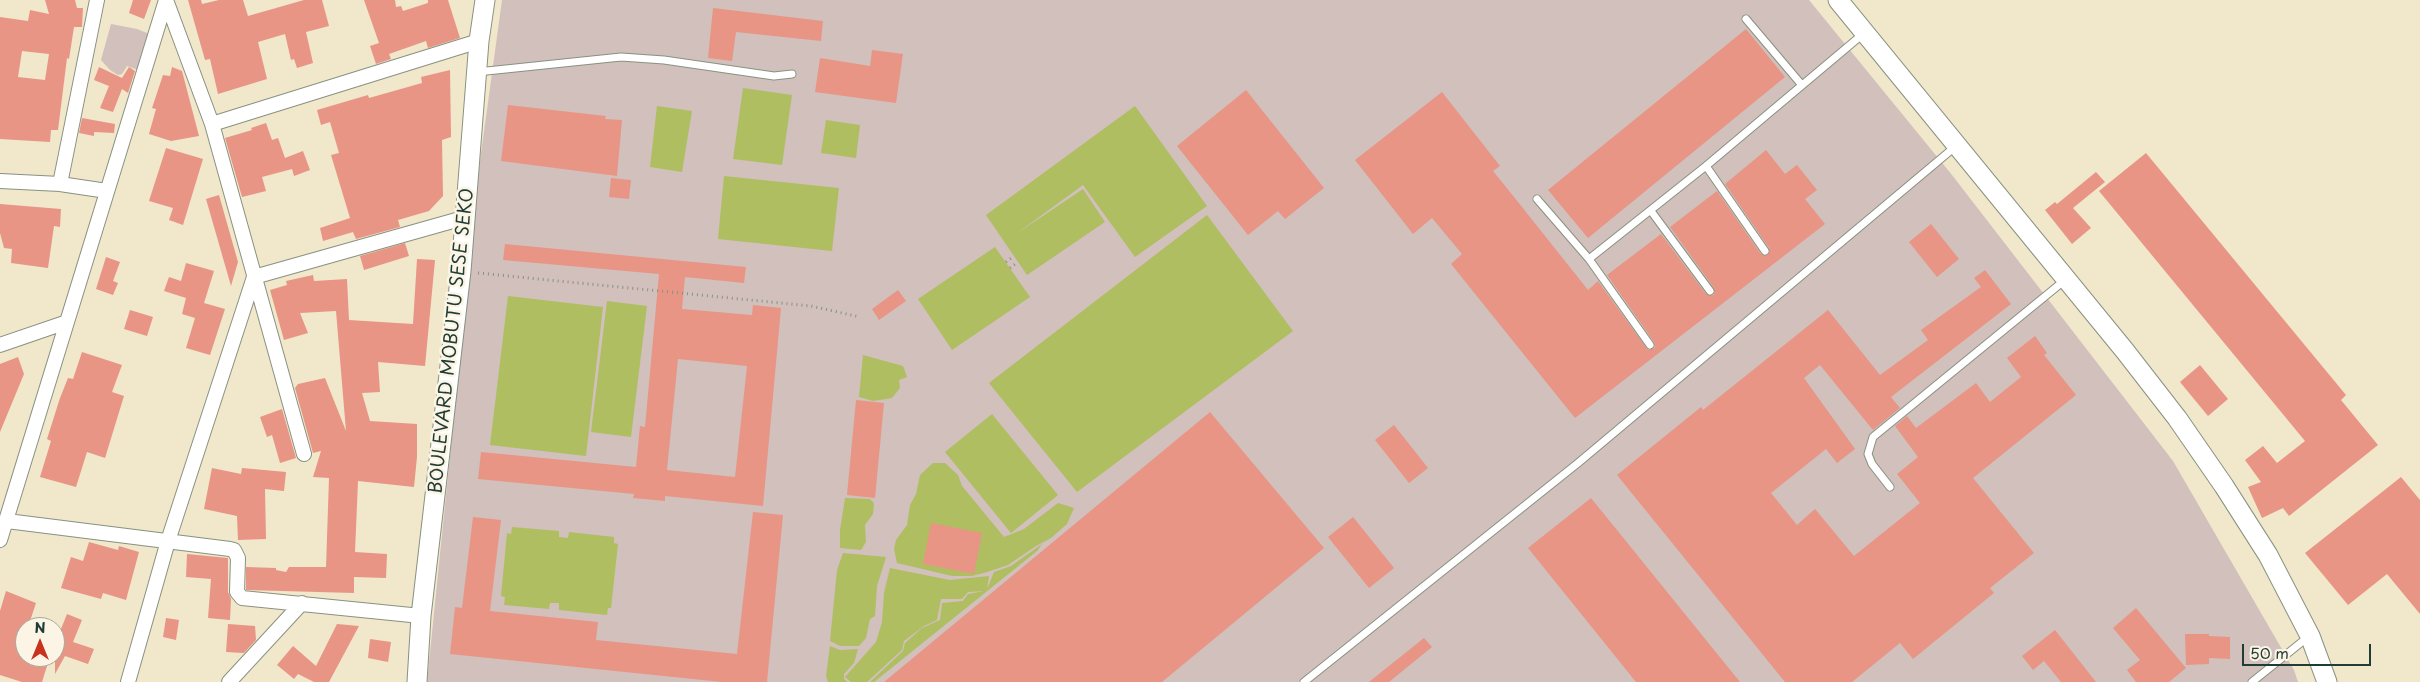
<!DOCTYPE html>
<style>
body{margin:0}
#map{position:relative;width:2420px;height:682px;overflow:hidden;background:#f1e7cb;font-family:"Playpen Sans",sans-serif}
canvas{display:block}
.north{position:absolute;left:15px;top:617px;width:50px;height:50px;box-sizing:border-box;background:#fcf5e5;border:1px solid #a4ab9e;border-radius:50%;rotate:0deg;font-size:14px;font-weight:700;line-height:20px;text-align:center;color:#1f3d34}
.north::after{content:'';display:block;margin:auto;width:18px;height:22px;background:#c8321e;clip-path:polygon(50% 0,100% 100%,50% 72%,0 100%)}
.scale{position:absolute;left:2242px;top:644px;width:129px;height:22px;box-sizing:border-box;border:2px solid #1f3d34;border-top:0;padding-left:6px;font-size:15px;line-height:18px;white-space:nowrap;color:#1f3d34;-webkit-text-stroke:4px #fcf5e5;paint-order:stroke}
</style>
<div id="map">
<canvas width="2420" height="682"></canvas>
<div class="north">N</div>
<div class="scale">50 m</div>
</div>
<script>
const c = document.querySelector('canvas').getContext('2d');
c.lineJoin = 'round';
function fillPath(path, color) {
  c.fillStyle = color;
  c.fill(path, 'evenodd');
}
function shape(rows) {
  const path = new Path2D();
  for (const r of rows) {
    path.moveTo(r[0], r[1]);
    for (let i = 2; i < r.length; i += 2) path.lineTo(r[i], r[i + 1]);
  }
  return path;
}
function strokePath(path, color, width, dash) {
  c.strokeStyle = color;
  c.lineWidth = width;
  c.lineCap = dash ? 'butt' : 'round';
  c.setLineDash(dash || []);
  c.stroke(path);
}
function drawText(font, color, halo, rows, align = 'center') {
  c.font = font + ' "Playpen Sans",sans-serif';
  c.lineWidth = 5;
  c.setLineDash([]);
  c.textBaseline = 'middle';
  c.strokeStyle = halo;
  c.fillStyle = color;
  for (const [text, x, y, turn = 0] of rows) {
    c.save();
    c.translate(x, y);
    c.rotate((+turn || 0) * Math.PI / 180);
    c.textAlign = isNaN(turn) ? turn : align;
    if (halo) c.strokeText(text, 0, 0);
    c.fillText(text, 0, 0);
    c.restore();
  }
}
fillPath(shape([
 [502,0,1809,0,1952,175,2173,461,2294,670,2298,682,427,682,480,161],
 [111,24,137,29,152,35,138,70,127,66,122,74,118,75,110,70,101,60]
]), '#d1c0bc');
fillPath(shape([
 [743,88,792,95,782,165,733,159],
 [657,106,692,111,682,172,650,167],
 [1135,106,1207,206,1135,257,1083,185,1016,234,1083,189,1105,222,1027,275,986,215],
 [826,120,860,125,856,158,821,153],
 [724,176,839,188,832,251,718,239],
 [1207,215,1293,331,1077,492,989,383],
 [995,247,1030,297,952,350,918,299],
 [508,296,603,307,586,456,490,445],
 [607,301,647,306,631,437,591,432],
 [863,355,903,366,907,377,899,380,900,388,892,398,873,401,859,397],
 [992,414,1058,495,1011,533,945,452],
 [933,463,945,463,958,475,962,486,1004,537,1024,529,1058,503,1074,508,1067,524,1051,538,1036,546,1008,565,987,572,972,576,952,576,897,563,894,549,896,540,907,525,910,505,916,494,920,475],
 [845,498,870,499,874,503,873,514,865,525,866,542,861,550,840,548,840,530],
 [512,527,559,531,559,537,568,538,569,532,614,537,614,543,618,544,611,608,608,608,607,615,559,610,559,603,550,603,549,609,504,605,505,597,501,596,507,533,511,534],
 [1042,544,1037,551,874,682,870,682,903,651,905,643,922,628,940,620,942,603,963,601,968,594,984,591,968,592,962,599,941,599,937,620,924,626,904,641,902,650,867,682,851,682,845,677,876,642,882,622,884,593,890,568,950,580,989,576,987,589,994,572,1011,566],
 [843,553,886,557,877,586,875,616,870,619,866,638,859,646,840,646,830,641,837,570],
 [830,646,840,650,858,649,854,663,844,674,844,679,847,682,828,682,826,676]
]), '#afbe61');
fillPath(shape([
 [45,0,75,0,77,8,83,8,82,27,74,27,69,59,67,58,58,130,51,130,50,142,0,139,0,17,28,21,30,10,49,14],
 [22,51,49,54,45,80,18,77],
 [133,0,151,0,144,19,129,13],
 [188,0,201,0,202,4,219,0,243,0,248,16,304,0,322,0,329,26,306,32,313,63,297,68,294,59,291,60,285,34,258,42,267,79,218,94,210,59,205,60],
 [364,0,395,0,396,7,401,6,403,11,428,3,428,0,448,0,460,38,428,48,426,41,389,54,391,59,376,64,370,46,379,43],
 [713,8,823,21,821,41,736,32,732,61,708,58],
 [1746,29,1785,77,1588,238,1548,190],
 [872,50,903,54,896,103,815,92,820,58,870,66],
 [99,67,122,78,129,67,135,71,128,93,122,89,113,112,100,108,109,86,94,80],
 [172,67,182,71,199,136,171,141,149,134,156,109,152,108,163,75,170,76],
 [450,70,451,137,442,140,443,196,429,211,398,220,400,227,356,239,353,232,323,241,320,228,350,218,331,155,339,153,330,122,321,125,317,110,368,95,369,98,422,83,421,77],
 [1246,90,1324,188,1285,219,1278,211,1248,235,1177,146],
 [1442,92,1500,166,1493,171,1514,197,1588,290,1598,281,1648,350,1655,348,1654,342,1607,275,1661,234,1706,294,1714,295,1714,288,1670,227,1717,191,1761,254,1768,255,1769,248,1725,184,1766,150,1785,174,1797,165,1817,190,1805,199,1825,224,1575,418,1451,264,1462,254,1432,218,1413,234,1355,160],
 [508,105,606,116,605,119,622,120,617,176,501,161],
 [82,118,115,124,114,133,94,132,94,136,79,133],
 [266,123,272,140,278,138,285,158,303,151,310,170,294,176,292,169,262,177,266,191,242,197,225,138,252,130,251,128],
 [166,148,203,159,183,225,169,220,173,208,149,201],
 [2146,153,2346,395,2341,400,2378,445,2289,516,2283,508,2262,518,2248,487,2261,482,2245,460,2263,446,2277,463,2305,441,2099,191],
 [2096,172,2105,182,2073,208,2091,228,2072,244,2045,210,2055,202,2057,204],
 [611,178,631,180,629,199,609,197],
 [219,195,238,262,231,286,206,199],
 [0,204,61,209,60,227,54,226,48,268,11,263,12,249,4,248,0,233],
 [1931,224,1959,259,1937,277,1909,242],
 [405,243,409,256,364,270,360,256],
 [505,244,746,267,744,283,685,277,682,309,752,315,753,305,781,308,763,506,665,496,665,501,633,498,634,494,478,479,481,452,636,467,640,426,645,427,659,274,503,260],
 [678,359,747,366,735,477,667,470],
 [106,257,120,262,113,281,118,283,113,295,96,289],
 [417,259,435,260,425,366,378,362,380,392,362,393,370,421,417,424,417,457,414,487,358,481,355,552,387,554,386,578,354,577,354,593,246,590,246,567,276,568,276,570,286,572,289,567,326,567,329,478,313,477,321,451,313,453,295,388,298,384,325,378,346,431,336,311,300,313,308,333,284,340,270,290,287,285,286,281,313,275,314,281,347,279,349,320,413,324],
 [186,263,214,271,204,303,225,309,210,355,186,348,195,318,182,314,186,298,164,291,169,277,181,281],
 [1985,270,2011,304,1891,397,1900,408,1873,430,1820,365,1804,378,1855,449,1837,463,1826,449,1771,493,1797,525,1815,509,1854,556,1920,503,1897,474,1918,457,1895,426,1907,416,1916,428,1976,383,1990,402,2021,377,2007,358,2035,336,2047,353,2044,355,2076,395,1973,478,2034,553,1990,588,1994,593,1913,659,1900,643,1852,682,1785,682,1617,475,1701,407,1703,410,1828,310,1880,375,1928,340,1921,330,1981,287,1974,278],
 [898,290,906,301,879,320,872,309],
 [130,310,153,317,147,336,124,329],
 [82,352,122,365,112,392,124,396,105,458,87,452,76,487,40,477,51,441,47,439,60,398,68,378,73,379],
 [18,357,24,374,0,432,0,364],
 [2200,365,2228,399,2208,416,2180,382],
 [856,400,884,403,875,498,847,495],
 [282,409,296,458,280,463,272,435,267,437,260,417],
 [1210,412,1324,548,1162,682,884,682],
 [1394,425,1428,468,1409,483,1375,440],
 [212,468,241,474,242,468,286,472,284,491,265,489,266,539,238,540,237,516,204,509],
 [2401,477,2420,500,2420,614,2387,574,2348,605,2305,553],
 [1591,498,1740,682,1636,682,1528,548],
 [753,512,783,515,767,682,722,682,450,654,455,607,462,608,473,517,501,520,490,611,598,622,596,640,737,654],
 [1353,517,1394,568,1369,588,1328,537],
 [931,523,982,533,974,574,923,564],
 [89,542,118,550,119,546,139,552,126,600,103,593,101,599,61,588,71,557,83,561],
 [187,554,228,558,228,592,231,599,230,620,208,618,211,579,186,577],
 [6,591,36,603,28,627,25,627,25,660,47,666,42,682,22,682,0,675,0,611],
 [2136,608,2186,668,2169,682,2136,682,2127,670,2140,660,2113,628],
 [67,614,82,620,73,642,94,649,88,664,65,656,55,674,55,627,61,629],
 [166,618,179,620,176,640,163,637],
 [228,624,255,626,256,640,244,653,226,652],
 [337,624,359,626,329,682,314,682,298,674,294,679,277,665,293,646,316,666],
 [2055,630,2096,682,2061,682,2044,661,2033,670,2022,656],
 [2185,634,2209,634,2209,636,2230,637,2230,659,2209,658,2209,664,2186,665],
 [1424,638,1432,647,1389,682,1369,682],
 [370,639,391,642,388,662,368,658]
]), '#e89585');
const lane = shape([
 [1746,19,1801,84],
 [477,72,621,57,664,60,774,76,792,74],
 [1706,166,1765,251],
 [1537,199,1589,259,1650,345],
 [1651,211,1710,291],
 [1589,259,1706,166,1863,34],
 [1890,487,1872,464,1868,454,1873,437,2065,280],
 [1304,682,1578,463,1956,146],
 [2252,682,2308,637]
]);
const street = shape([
 [166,0,212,124,304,454],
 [212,124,479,41],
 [0,181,60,184,107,191],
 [60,184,97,0],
 [0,345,67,322],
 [7,521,230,549,234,550,238,558,237,592,242,598,421,616],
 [0,540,166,0],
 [128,682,168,541,254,277,467,217],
 [229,682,302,603]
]);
const secondary = shape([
 [1838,0,2125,351,2177,418,2224,486,2268,555,2310,636,2327,682],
 [417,682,421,616,461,271,479,41,485,0]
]);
strokePath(lane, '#889280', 9);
strokePath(street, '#889280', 16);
strokePath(secondary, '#889280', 21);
strokePath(shape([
 [1006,262,1014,256],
 [1010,268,1018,262],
 [478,273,811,306,860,317]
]), '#889280', 3, [1, 4]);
strokePath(lane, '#fff', 7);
strokePath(street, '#fff', 14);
strokePath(secondary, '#fff', 19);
drawText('18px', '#1f3d34', '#fcf5e5', [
 ["BOULEVARD MOBUTU SESE SEKO",452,341,-84]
]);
</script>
